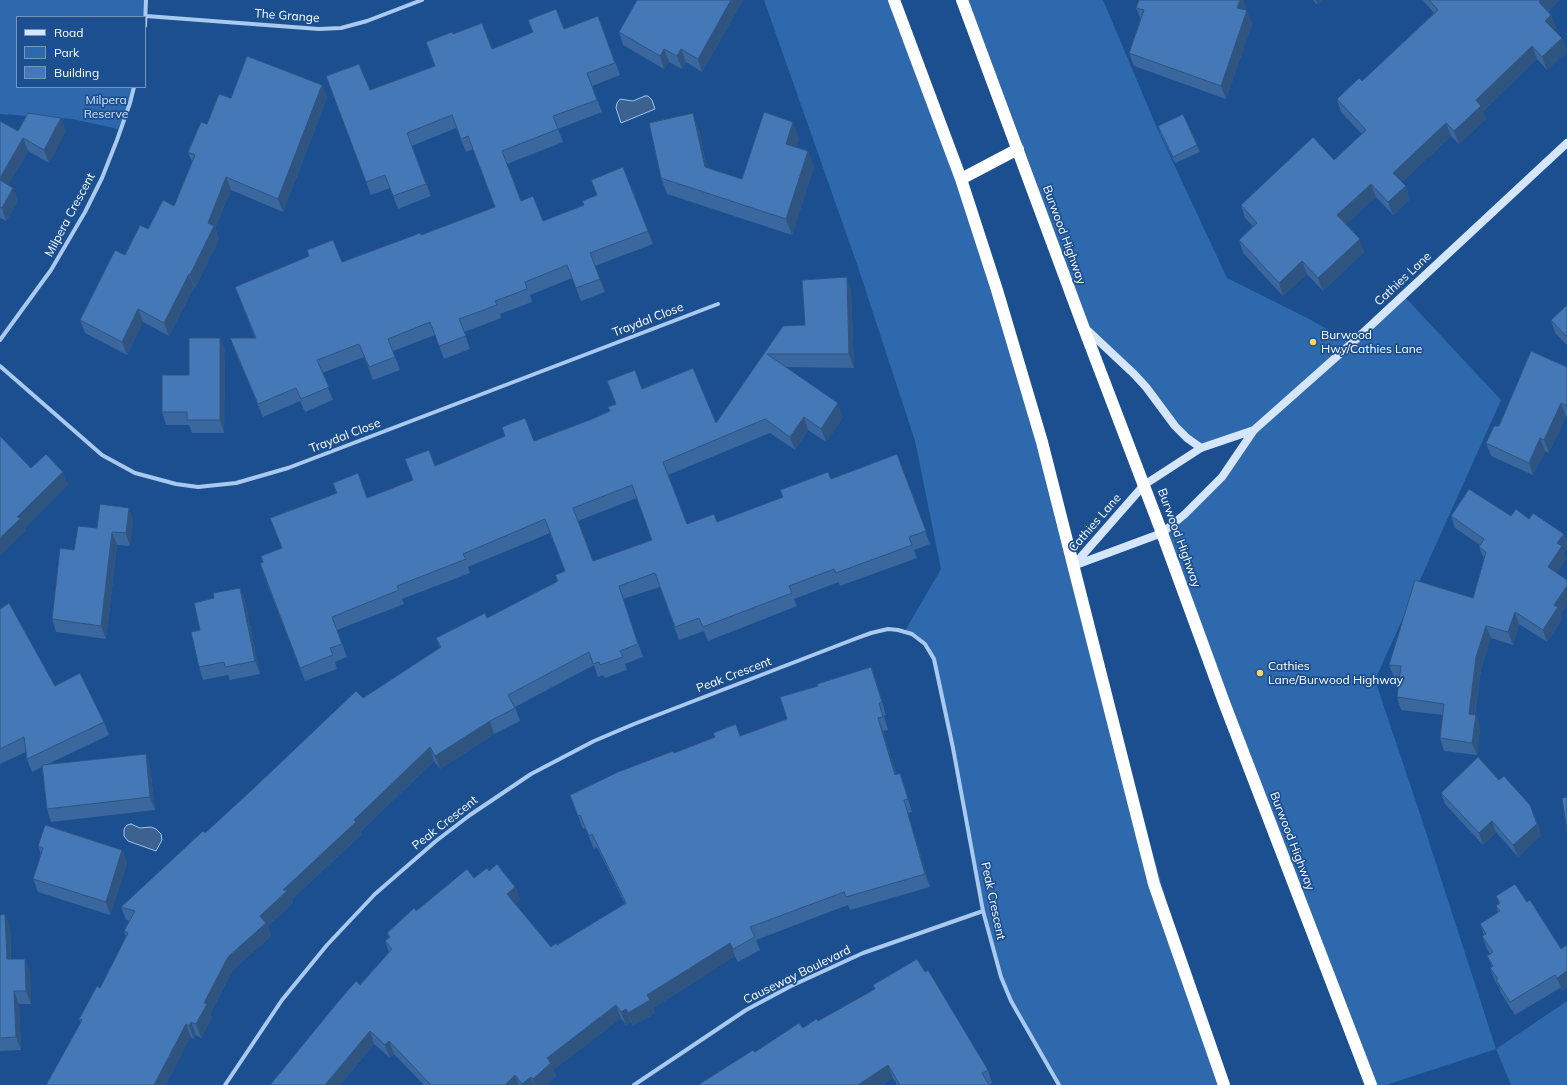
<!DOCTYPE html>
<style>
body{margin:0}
#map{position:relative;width:1567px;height:1085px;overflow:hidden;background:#1b4f8f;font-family:Mulish,sans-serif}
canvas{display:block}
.legend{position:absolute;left:16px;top:16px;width:130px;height:72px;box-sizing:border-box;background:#1b4f8f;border:1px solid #7695bc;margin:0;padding:5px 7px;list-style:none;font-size:12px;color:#fff}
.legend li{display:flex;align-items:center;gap:8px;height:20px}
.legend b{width:20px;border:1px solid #7695bc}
</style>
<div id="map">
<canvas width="1567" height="1085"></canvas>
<ul class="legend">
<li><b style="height:5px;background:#d6e6fa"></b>Road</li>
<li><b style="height:11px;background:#2e69ad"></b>Park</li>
<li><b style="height:11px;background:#4478b7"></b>Building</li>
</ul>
</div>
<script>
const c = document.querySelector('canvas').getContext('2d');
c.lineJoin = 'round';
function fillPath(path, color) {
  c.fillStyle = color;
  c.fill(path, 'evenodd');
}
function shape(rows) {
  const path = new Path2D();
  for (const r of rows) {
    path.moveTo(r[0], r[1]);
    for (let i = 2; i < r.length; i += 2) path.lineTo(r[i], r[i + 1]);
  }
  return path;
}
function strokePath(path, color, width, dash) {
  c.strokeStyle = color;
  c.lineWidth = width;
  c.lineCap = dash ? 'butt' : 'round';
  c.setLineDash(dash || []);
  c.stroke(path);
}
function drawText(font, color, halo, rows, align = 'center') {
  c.font = font + ' Mulish,sans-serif';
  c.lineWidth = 3.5;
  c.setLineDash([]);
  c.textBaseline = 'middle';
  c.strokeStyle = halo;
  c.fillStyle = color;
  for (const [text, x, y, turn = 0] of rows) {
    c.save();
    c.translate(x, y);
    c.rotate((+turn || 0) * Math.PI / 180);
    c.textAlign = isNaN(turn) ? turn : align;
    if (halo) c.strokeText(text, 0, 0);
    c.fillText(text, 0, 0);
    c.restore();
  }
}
fillPath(shape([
 [0,0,146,0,145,17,17,17,17,87,134,87,130,103,118,129,73,119,0,114],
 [764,0,894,0,989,261,1103,682,1198,1009,1225,1085,1059,1085,1005,989,983,911,935,662,925,644,905,631,941,569,915,441,858,267],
 [962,0,1103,0,1157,128,1227,278,1311,320,1351,343,1403,295,1501,400,1375,680,1421,817,1496,1049,1567,1001,1567,1085,1511,1085,1496,1049,1386,1085,1371,1085,1162,533,1222,477,1254,430,1201,448,1187,438,1146,387,1084,328]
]), '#2e69ad');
const water = shape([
 [645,96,648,96,652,100,655,109,621,123,616,108,617,103,620,99,633,101,645,96],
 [131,824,140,828,151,827,156,829,161,834,162,840,156,851,128,841,124,836,124,829,127,825,131,824]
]);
fillPath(water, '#3c6290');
strokePath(water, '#9cc4f0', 1);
strokePath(shape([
 [146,16,319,29,341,28,367,21,422,0],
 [145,26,146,0],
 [0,340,51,270,85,212,102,178,117,140,130,103,134,87],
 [0,366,102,455,135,473,176,484,198,487,236,483,288,468,718,304],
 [225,1085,282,1000,327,945,375,894,436,841,470,815,531,774,594,741,634,724,852,640,871,633,888,629,898,630,912,634,925,644,934,659,953,748,983,911,1001,977,1011,1001,1059,1085],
 [634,1085,746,1010,791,986,863,953,983,911]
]), '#a9c9ee', 4);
strokePath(shape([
 [1085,328,1134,374,1146,387,1175,426,1187,438,1201,448],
 [1073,566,1162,533,1185,514,1222,477,1254,430,1352,343,1567,143],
 [1073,566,1144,485,1201,448,1254,430]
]), '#d6e6fa', 8);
strokePath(shape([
 [894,0,961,179,997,290,1042,442,1154,884,1224,1085],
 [962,0,1083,326,1162,533,1225,705,1371,1085],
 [961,179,1018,149]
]), '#fff', 12);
fillPath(shape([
 [637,0,743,0,702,72,686,62,682,69,669,62,664,69,623,45,619,32],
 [1139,0,1243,0,1246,9,1246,10,1252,24,1226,99,1134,66,1129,53,1141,20,1136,8],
 [1313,0,1322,0,1317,5],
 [1423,0,1559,0,1548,11,1551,15,1556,28,1554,30,1562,38,1567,51,1547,70,1537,59,1483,111,1486,119,1459,144,1451,136,1402,182,1406,186,1410,199,1393,215,1376,197,1346,224,1364,252,1323,291,1307,274,1283,296,1243,253,1239,240,1253,226,1245,218,1241,205,1334,160,1362,134,1341,112,1337,99,1362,81,1434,13,1424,2],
 [598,16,620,75,592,86,602,112,558,129,563,142,507,164,521,201,543,221,648,231,653,244,595,266,605,292,581,301,572,278,530,295,532,302,500,314,501,318,464,332,470,349,444,359,435,335,393,351,400,370,373,380,364,357,322,373,333,400,305,412,300,401,263,417,235,351,230,338,255,338,235,287,342,262,421,235,495,207,473,149,466,152,456,128,412,146,431,196,398,209,390,188,371,195,326,76,370,90,434,66,453,34,492,49,564,29],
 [322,85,327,98,283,212,231,190,215,228,219,239,195,288,194,287,169,336,143,322,127,355,85,333,80,320,125,255,148,229,174,206,192,162,188,152,207,124,231,98],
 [0,121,18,131,66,131,49,163,28,151,8,185,18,201,6,221,0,218],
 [1158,126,1197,145,1200,152,1175,163,1160,133],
 [699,130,707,168,742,179,799,138,796,147,808,151,814,167,792,235,667,194,661,178],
 [847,277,851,291,854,368,786,367,843,417,826,442,808,430,795,450,770,433,668,475,687,524,717,522,897,454,930,544,914,550,917,558,840,586,839,582,794,599,797,606,708,641,704,631,679,640,660,587,623,599,643,657,625,664,627,670,605,678,603,675,598,677,594,665,515,707,520,721,494,734,440,769,434,761,360,832,361,835,292,899,293,903,268,926,271,936,233,970,210,1014,212,1017,201,1038,196,1035,194,1039,191,1037,81,1023,79,1019,100,988,126,937,124,931,130,921,126,920,121,907,205,833,363,698,440,648,436,638,487,618,558,581,565,571,550,533,468,567,470,573,402,599,404,604,337,630,347,657,335,662,337,669,305,681,264,576,263,562,281,548,336,493,333,483,367,498,413,480,405,459,435,466,534,441,592,419,610,411,615,404,642,389,716,423,783,326,805,325],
 [637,498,652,540,593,561,578,521],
 [1567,305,1567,345,1555,333,1551,320],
 [220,338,225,351,224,433,192,433,189,425,166,425,162,412,189,375],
 [1567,367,1567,416,1566,416,1549,453,1545,451,1533,475,1491,456,1486,443,1499,426],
 [129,508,133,521,130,546,117,545,106,639,56,632,52,619,97,528],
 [1451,516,1511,516,1529,519,1564,534,1567,542,1567,548,1564,553,1566,559,1556,573,1561,614,1562,619,1547,642,1519,624,1513,645,1491,638,1481,669,1475,715,1476,715,1480,727,1477,755,1444,751,1440,738,1443,715,1401,710,1397,697,1399,678,1394,677,1389,665,1473,598,1484,559,1479,547,1480,545,1455,528],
 [240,588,245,601,260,674,230,680,228,675,203,680,199,667,200,630,214,598],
 [0,609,55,686,104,722,109,735,46,765,146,754,150,767,155,810,51,822,47,809,42,767,32,772,27,759,26,752,0,764],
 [871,667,876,680,886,715,884,716,888,730,883,731,896,774,900,773,912,812,908,813,930,887,850,910,848,905,756,940,760,950,738,962,735,956,653,1008,655,1013,633,1026,631,1022,626,1025,621,1018,553,1070,556,1076,546,1085,424,1085,394,1054,390,1058,374,1044,340,1085,270,1085,389,952,385,941,389,938,387,933,416,911,474,878,489,871,515,887,520,900,515,904,551,947,557,945,625,904,597,847,594,849,585,828,583,829,570,795,674,753,740,736,787,719,818,686],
 [1499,780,1535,816,1541,835,1518,857,1496,832,1483,845,1445,804,1441,793],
 [38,846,122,850,127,863,110,915,38,892,33,879,41,855],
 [1496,896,1527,902,1561,949,1567,945,1567,987,1562,991,1560,988,1515,1015,1501,993,1499,987,1495,981,1490,968,1492,967,1487,956,1490,954,1487,949,1482,936,1484,935,1480,924,1498,912,1496,906,1499,904],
 [5,914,10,927,11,959,25,959,30,972,31,1004,19,1004,21,1050,0,1051,0,915],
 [925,972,988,1070,992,1083,989,1085,897,1085,893,1078,882,1085,698,1085,755,1052,803,1028,818,1021,875,989,873,985]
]), '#3a679d');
fillPath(shape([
 [731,0,743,0,702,72,698,59],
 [1240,0,1243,0,1246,9,1242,21,1237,8],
 [1316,0,1322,0,1317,5],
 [1541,0,1559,0,1543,15,1539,2],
 [1247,10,1252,24,1226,99,1221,86],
 [1551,15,1556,28,1550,33,1545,21],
 [1562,38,1567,51,1547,70,1542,57],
 [1532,46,1537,59,1483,111,1486,119,1459,144,1454,131,1476,100],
 [664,49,669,62,664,69,660,56],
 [681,49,686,62,682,69,677,56],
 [322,85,327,98,283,212,278,199],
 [693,113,699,130,710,183,705,167],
 [61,118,66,131,49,163,44,150],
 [793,122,799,138,792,160,786,144],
 [1446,123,1451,136,1398,186,1393,173],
 [23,138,28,151,4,193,0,182,0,178],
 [808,151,814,167,792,235,786,219],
 [226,177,231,190,215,228,219,239,195,288,190,275,208,223],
 [1371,184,1376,197,1342,228,1337,215],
 [1406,186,1410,199,1393,215,1388,202],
 [13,188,18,201,6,221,2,208],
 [1360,239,1364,252,1323,291,1318,278],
 [1302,261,1307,274,1283,296,1279,283],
 [189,274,194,287,169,336,164,323],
 [847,277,851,291,854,368,849,354],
 [138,309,143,322,127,355,122,342],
 [220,338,225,351,224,433,220,420],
 [838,403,843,417,826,442,821,429],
 [1561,403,1566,416,1549,453,1544,440],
 [804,417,808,430,795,450,790,437],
 [1540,438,1545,451,1533,475,1529,463],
 [63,472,68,485,25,528,26,531,0,556,0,538,17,517],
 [129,508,133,521,130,546,126,533],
 [112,532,117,545,106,639,101,626],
 [1564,534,1567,542,1567,548,1564,553,1566,559,1552,579,1548,567,1557,543],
 [1567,586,1567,605,1561,614,1562,619,1547,642,1543,630,1554,605],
 [240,588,245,601,260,674,255,661],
 [1515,612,1519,624,1513,645,1508,632],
 [1486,626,1491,638,1481,669,1473,726,1469,714,1476,657],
 [871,667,876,680,886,715,882,702],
 [1476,715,1480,727,1477,755,1472,743],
 [878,718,883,731,900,788,895,775],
 [490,721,494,734,440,769,435,756],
 [430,747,434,761,360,832,361,835,292,899,293,903,268,926,271,936,233,970,210,1014,212,1017,201,1038,196,1024,204,1003,228,957,260,916,283,890,354,820],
 [146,754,150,767,155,810,150,797],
 [904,800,908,813,930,887,925,874],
 [1530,805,1541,835,1518,857,1513,845],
 [1492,821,1496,832,1483,845,1479,833],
 [122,850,127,863,110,915,106,902],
 [515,887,520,900,512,907,507,894],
 [5,914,10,927,11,972,7,959],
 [730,943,735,956,653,1008,655,1013,633,1026,628,1013,647,995],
 [25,959,30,972,31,1004,26,991],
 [1567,971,1567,987,1562,991,1557,978],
 [14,991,19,1004,21,1050,16,1037],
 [616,1005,621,1018,553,1070,556,1076,546,1085,535,1085,533,1079,547,1058],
 [626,1009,631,1022,626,1025,621,1012],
 [191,1022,196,1035,194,1039,189,1026],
 [186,1024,191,1037,166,1085,154,1085],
 [370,1031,374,1044,340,1085,325,1085],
 [389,1041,394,1054,390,1058,385,1045],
 [888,1065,893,1078,882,1085,858,1085],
 [515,1075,519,1085,505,1085],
 [531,1077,534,1085,523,1085,522,1084]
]), '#305480');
const building = shape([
 [637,0,731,0,698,59,681,49,677,56,664,49,660,56,619,32,637,0],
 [1139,0,1240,0,1237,8,1247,10,1221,86,1129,53,1144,10,1136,8,1139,0],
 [1429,0,1541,0,1539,2,1551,15,1545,21,1562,38,1542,57,1532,46,1476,100,1481,106,1454,131,1446,123,1393,173,1406,186,1388,202,1371,184,1337,215,1360,239,1318,278,1302,261,1279,283,1239,240,1257,223,1241,205,1313,137,1334,160,1366,130,1337,99,1359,78,1362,81,1438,10,1429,0],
 [556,9,564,29,598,16,615,63,587,73,597,100,553,116,558,129,502,151,521,201,533,196,543,221,584,205,582,201,597,195,591,180,623,167,648,231,590,253,600,279,576,288,567,265,525,282,527,289,495,301,497,305,459,319,466,336,439,346,430,322,388,339,395,357,369,367,359,344,317,360,329,387,301,399,296,388,258,404,230,338,256,338,235,287,309,256,307,250,333,240,342,262,420,233,421,235,495,207,468,136,461,139,452,115,407,133,426,184,393,196,385,175,366,182,326,76,359,64,370,90,435,66,426,42,452,32,453,34,482,23,492,49,533,32,528,20,556,9],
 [247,56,322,85,278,199,226,177,208,223,214,226,190,275,189,274,164,323,138,309,122,342,80,320,115,250,125,255,140,225,148,229,163,200,174,206,195,155,188,152,201,122,207,124,219,94,231,98,247,56],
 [764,112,793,122,786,144,808,151,786,219,661,178,649,123,693,113,705,167,742,179,764,112],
 [28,113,61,118,44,150,23,138,0,178,0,121,18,131,28,113],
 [1183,114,1197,145,1173,157,1158,126,1183,114],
 [0,180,13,188,2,208,0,207,0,180],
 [847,277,849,354,767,354,838,403,821,429,804,417,790,437,765,419,663,462,687,524,714,514,717,522,783,497,780,490,828,472,831,479,897,454,926,531,909,537,912,545,836,573,834,569,789,586,792,593,703,627,699,618,675,627,655,573,619,586,638,644,620,651,623,657,600,665,599,662,593,664,589,652,508,695,515,708,490,721,435,756,430,747,354,820,356,822,283,890,288,890,260,916,266,923,228,957,204,1003,207,1004,196,1024,191,1022,189,1026,186,1024,154,1085,46,1085,82,1020,79,1019,97,986,100,988,128,933,124,931,135,911,121,907,203,831,205,833,255,787,356,691,363,698,441,647,436,638,485,613,487,618,558,581,555,575,565,571,545,519,463,554,466,559,397,586,399,590,332,617,342,644,330,648,333,655,300,668,260,563,263,562,261,556,282,548,270,518,337,493,333,483,358,473,367,498,413,480,405,459,429,450,435,466,505,436,502,427,525,418,534,441,592,419,610,411,608,407,616,404,607,381,635,370,642,389,693,368,716,423,783,326,805,325,802,280,847,277],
 [632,485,652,540,593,561,573,508,632,485],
 [1567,305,1567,337,1551,320,1567,305],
 [189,338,220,338,220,420,187,420,187,412,162,412,162,375,189,375,189,338],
 [1531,351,1567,367,1567,406,1561,403,1544,440,1540,438,1529,463,1486,443,1494,426,1499,426,1531,351],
 [0,436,31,468,46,454,63,472,17,517,21,518,0,538,0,436],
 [1469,489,1511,516,1516,509,1529,519,1533,513,1564,534,1557,543,1562,546,1548,567,1567,580,1567,586,1554,605,1558,607,1543,630,1515,612,1508,632,1486,626,1476,657,1469,714,1476,715,1472,743,1440,738,1444,704,1397,697,1401,666,1389,665,1415,580,1473,598,1486,552,1479,547,1484,539,1451,516,1469,489],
 [100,504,129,508,126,533,112,532,101,626,52,619,60,548,74,550,78,526,97,528,100,504],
 [240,588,255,661,225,667,224,662,199,667,191,632,200,630,194,603,214,598,213,593,240,588],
 [9,603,55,686,80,673,104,722,27,759,24,737,0,749,0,609,9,603],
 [871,667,882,702,879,703,883,717,878,718,895,775,900,773,908,799,904,800,925,874,846,897,844,892,750,927,755,937,733,949,730,943,647,995,650,1000,628,1013,626,1009,621,1012,616,1005,547,1058,551,1063,533,1079,531,1077,522,1084,515,1075,505,1085,431,1085,389,1041,385,1045,370,1031,325,1085,270,1085,337,1003,356,981,360,985,392,949,385,941,390,937,387,933,414,908,416,911,467,869,474,878,487,868,489,871,497,864,515,887,507,894,551,947,556,943,557,945,626,903,592,834,589,836,580,815,578,816,570,795,618,772,673,751,674,753,715,737,713,733,736,724,740,736,787,719,780,697,818,686,817,684,871,667],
 [146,754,150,797,47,809,42,765,146,754],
 [1478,757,1499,780,1504,776,1530,805,1537,824,1513,845,1492,821,1479,833,1441,793,1478,757],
 [1567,797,1567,831,1562,798,1567,797],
 [45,825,122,850,106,902,33,879,43,848,38,846,45,825],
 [1515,884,1527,902,1530,900,1561,949,1567,945,1567,971,1557,978,1555,975,1510,1002,1496,980,1498,979,1490,968,1493,966,1487,956,1493,952,1482,936,1486,934,1480,924,1500,911,1496,906,1500,903,1496,896,1515,884],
 [5,914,7,959,25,959,26,991,14,991,16,1037,0,1038,0,915,5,914],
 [917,959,925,972,928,970,988,1070,982,1073,989,1085,900,1085,888,1065,858,1085,698,1085,753,1050,755,1052,799,1023,803,1028,816,1019,818,1021,875,989,873,985,917,959]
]);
fillPath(building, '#4478b7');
strokePath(building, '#305480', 1);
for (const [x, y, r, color] of [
 [1313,342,4,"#ffd166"],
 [1260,673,4,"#ffd166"]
]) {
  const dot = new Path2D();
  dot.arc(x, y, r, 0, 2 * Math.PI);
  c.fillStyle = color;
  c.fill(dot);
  strokePath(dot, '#1b4f8f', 1.5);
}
drawText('12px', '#fff', '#1b4f8f', [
 ["The Grange",287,16,4],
 ["Milpera Crescent",70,215,-62],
 ["Burwood Highway",1064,235,70],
 ["Cathies Lane",1403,279,-43],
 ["Traydal Close",648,320,-21],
 ["Traydal Close",345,436,-21],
 ["Cathies Lane",1095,523,-49],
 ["Burwood Highway",1179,538,70],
 ["Peak Crescent",734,675,-21],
 ["Peak Crescent",445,823,-38],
 ["Burwood Highway",1292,841,69],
 ["Peak Crescent",993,901,78],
 ["Causeway Boulevard",797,975,-26]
]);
drawText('12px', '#cfe3fa', '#1b4f8f', [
 ["Milpera",106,100],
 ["Reserve",106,114]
]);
drawText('12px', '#fff', '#1b4f8f', [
 ["Burwood",1321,335],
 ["Hwy/Cathies Lane",1321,349],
 ["Cathies",1268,666],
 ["Lane/Burwood Highway",1268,680]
], 'left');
</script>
